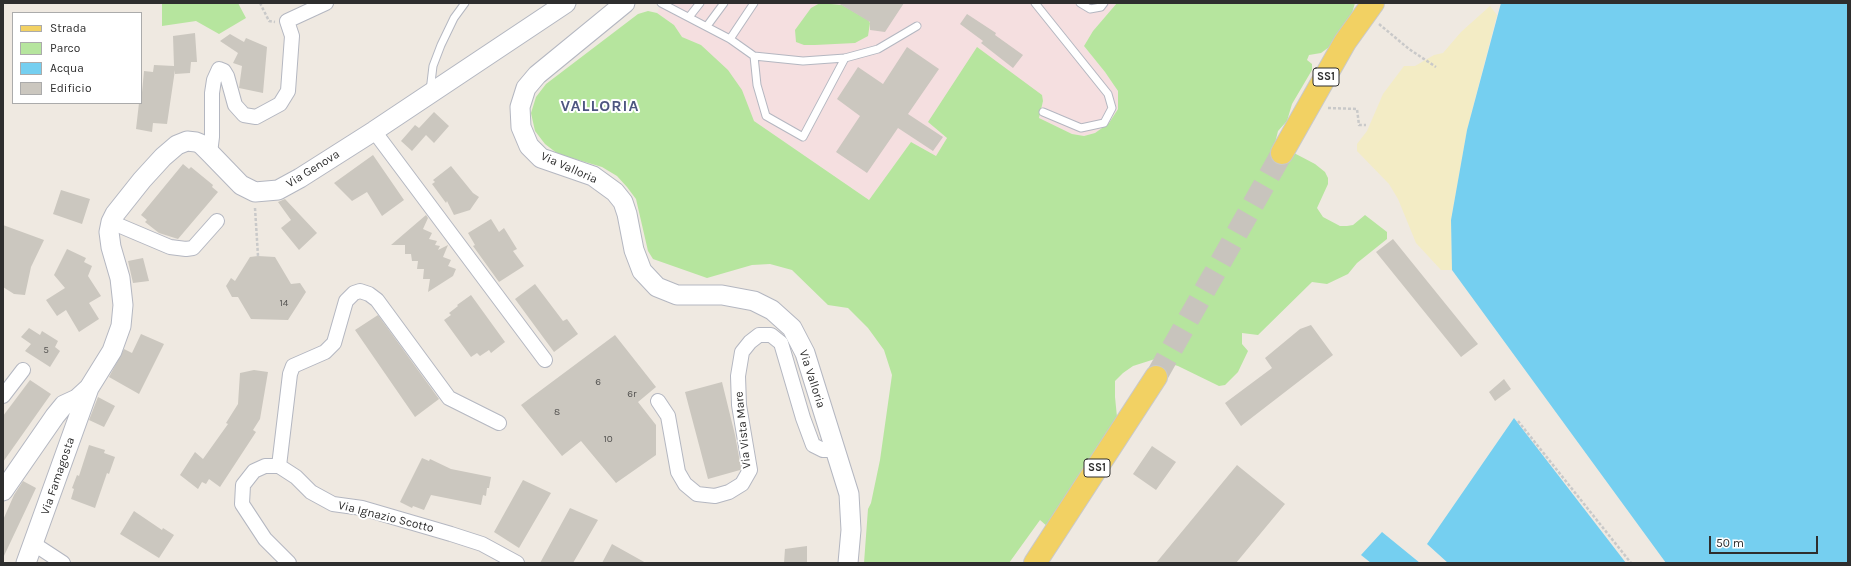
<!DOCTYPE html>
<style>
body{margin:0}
#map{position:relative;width:1851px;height:566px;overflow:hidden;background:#efe9e1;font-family:Karla,sans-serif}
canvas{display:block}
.frame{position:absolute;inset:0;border:4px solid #2e2e2e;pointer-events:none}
.legend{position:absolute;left:12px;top:12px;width:130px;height:92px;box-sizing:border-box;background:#fff;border:1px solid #ababab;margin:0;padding:5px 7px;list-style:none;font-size:12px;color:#2e2e2e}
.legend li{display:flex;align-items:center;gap:8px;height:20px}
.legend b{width:20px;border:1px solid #ababab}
.scale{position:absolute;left:1709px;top:536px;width:109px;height:18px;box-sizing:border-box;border:2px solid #2e2e2e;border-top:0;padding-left:5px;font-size:12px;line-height:14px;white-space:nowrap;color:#2e2e2e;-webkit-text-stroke:3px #fff;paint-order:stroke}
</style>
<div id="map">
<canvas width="1851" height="566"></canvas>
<div class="frame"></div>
<ul class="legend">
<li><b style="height:5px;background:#f2d163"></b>Strada</li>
<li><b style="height:11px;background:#b6e59e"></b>Parco</li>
<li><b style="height:11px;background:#75cff0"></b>Acqua</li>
<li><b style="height:11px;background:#cbc7bf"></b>Edificio</li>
</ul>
<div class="scale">50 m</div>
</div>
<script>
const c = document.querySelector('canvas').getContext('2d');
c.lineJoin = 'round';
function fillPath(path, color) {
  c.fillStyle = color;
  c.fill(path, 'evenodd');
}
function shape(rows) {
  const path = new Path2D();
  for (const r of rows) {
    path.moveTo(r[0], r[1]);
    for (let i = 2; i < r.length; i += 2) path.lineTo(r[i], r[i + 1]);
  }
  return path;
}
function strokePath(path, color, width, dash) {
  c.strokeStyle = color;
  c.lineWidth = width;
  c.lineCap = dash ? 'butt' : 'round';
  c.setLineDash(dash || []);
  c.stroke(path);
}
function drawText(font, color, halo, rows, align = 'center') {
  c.font = font + ' Karla,sans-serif';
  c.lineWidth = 4;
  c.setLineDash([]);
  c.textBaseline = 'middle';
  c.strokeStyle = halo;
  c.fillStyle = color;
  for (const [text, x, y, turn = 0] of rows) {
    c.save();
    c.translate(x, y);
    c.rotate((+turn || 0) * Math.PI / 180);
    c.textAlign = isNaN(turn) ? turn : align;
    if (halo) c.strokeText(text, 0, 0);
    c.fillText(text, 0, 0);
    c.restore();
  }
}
fillPath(shape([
 [662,3,1117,3,1093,31,1084,46,1105,72,1118,91,1118,109,1109,123,1095,133,1084,136,1072,134,1039,118,1043,101,928,122,947,138,936,157,911,142,869,200,754,121,750,113,701,45,682,37,674,25,657,13]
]), '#f5dfe0');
fillPath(shape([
 [162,3,238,3,246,18,219,34,196,21,162,26],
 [820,3,842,5,868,20,870,23,868,36,855,43,815,45,804,45,796,42,795,30,811,8],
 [1117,3,1355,3,1350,20,1332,45,1321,53,1309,55,1307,60,1312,64,1312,70,1292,104,1287,121,1278,131,1275,143,1315,164,1325,172,1328,178,1328,184,1317,208,1323,217,1340,226,1347,226,1353,225,1365,215,1387,232,1387,239,1357,263,1348,274,1327,284,1312,282,1258,335,1242,333,1242,344,1248,351,1238,372,1225,385,1219,386,1178,366,1155,359,1133,366,1123,373,1115,381,1115,397,1117,417,1048,527,1040,520,1009,563,864,563,868,509,871,503,880,460,892,375,884,350,868,328,848,308,828,305,792,270,770,264,752,265,707,278,653,259,648,251,636,199,627,187,617,176,602,167,558,154,545,144,535,131,531,113,536,97,546,84,638,14,648,11,657,13,674,25,682,37,701,45,728,70,742,90,754,121,869,200,911,142,936,156,947,138,928,122,977,47,1042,95,1043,101,1039,118,1072,134,1084,136,1095,133,1109,123,1118,109,1118,91,1105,72,1084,46,1093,31]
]), '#b6e59e');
fillPath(shape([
 [1490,6,1497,15,1467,130,1451,220,1452,270,1441,270,1416,243,1398,199,1389,184,1357,151,1357,144,1367,131,1383,94,1404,66,1415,66,1434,55,1443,53,1461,32]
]), '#f3ecc5');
fillPath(shape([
 [1501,3,1848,3,1848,563,1666,563,1452,270,1451,220,1467,130],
 [1514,418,1626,563,1448,563,1427,544],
 [1382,532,1420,563,1371,563,1361,555]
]), '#75cff0');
fillPath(shape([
 [838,3,904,3,885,32,870,30,870,22],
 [967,14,996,33,995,35,1023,55,1013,68,981,43,983,41,960,24],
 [195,33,197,62,191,62,190,73,175,74,175,70,167,124,153,123,152,132,136,129,139,103,141,103,144,71,153,72,154,65,174,66,173,36],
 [230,34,244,42,246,38,267,47,263,93,239,88,242,66,233,63,238,53,220,41],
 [907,47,939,69,908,114,943,137,933,151,898,128,867,173,836,152,860,116,837,99,858,67,883,84],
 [434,112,449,126,434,143,426,135,412,151,401,141,415,125,419,128],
 [373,155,404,200,382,216,367,192,352,201,334,183],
 [183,164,189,169,191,167,213,185,212,187,218,192,178,239,159,233,145,222,147,220,141,215],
 [451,166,473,193,479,197,470,210,454,215,447,201,446,203,432,184,435,182,433,180],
 [61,190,90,199,82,224,53,214],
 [285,199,317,233,299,250,281,228,291,220,278,202],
 [426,215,428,218,423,229,432,233,429,239,437,241,435,245,440,246,438,250,448,245,443,257,451,260,448,266,456,269,453,276,428,292,430,279,423,279,424,269,417,269,418,261,412,261,411,254,405,254,405,245,391,245],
 [491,219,499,232,504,228,517,249,513,251,524,266,499,282,473,246,475,245,468,233],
 [3,225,44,240,31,267,25,295,14,294,3,287],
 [1393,239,1478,344,1461,357,1376,252],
 [67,249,86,258,84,262,92,266,88,276,101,296,89,303,99,319,79,332,66,310,57,316,46,300,65,288,54,275],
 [258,256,275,257,291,284,300,283,306,292,288,320,251,319,238,297,232,297,226,286,231,278,235,281,250,257],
 [143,258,149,281,133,283,128,261],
 [535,284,563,321,567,319,578,334,554,352,515,299],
 [471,295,505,342,491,353,489,350,480,356,477,353,471,357,444,320,451,315,449,313,458,306,457,305],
 [378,315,439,399,415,417,355,330],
 [1311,325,1333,355,1241,426,1225,403,1272,368,1265,358,1300,329],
 [29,328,40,335,42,331,58,341,55,347,60,351,50,367,25,351,31,344,21,337],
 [141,334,164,344,139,394,109,377,124,349,132,353],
 [615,335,656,387,638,402,656,425,656,455,616,483,581,441,562,456,521,405],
 [254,370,268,372,260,419,253,430,256,432,220,487,209,479,206,484,202,482,198,489,180,475,195,452,203,459,228,424,226,423,238,404,240,373],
 [1504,379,1511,389,1495,401,1489,392],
 [30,380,51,394,3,462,3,416],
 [722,382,735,435,741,468,740,470,708,479,685,392],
 [98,397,115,406,104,427,89,420],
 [89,445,105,450,104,453,115,457,109,474,107,473,95,508,71,499,74,489,72,488,77,475,79,476],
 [1152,446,1176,462,1156,490,1133,474],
 [422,458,429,461,430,459,451,469,491,477,489,488,487,488,486,496,483,495,481,505,431,495,424,510,413,506,412,508,400,502],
 [1237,465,1285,504,1236,563,1156,563],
 [523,480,551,493,519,548,494,532],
 [23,481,36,488,3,558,3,520,14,495],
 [570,508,598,520,573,563,540,563],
 [134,511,162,530,163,528,174,535,159,558,120,534],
 [612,544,646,563,602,563],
 [807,546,807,563,784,563,785,549]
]), '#cbc7bf');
strokePath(shape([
 [1156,377,1282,153]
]), '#c8c4bd', 22, [22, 11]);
const lane = shape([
 [661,3,730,39,754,56,803,61,845,58,878,49,917,26],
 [1035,3,1108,94,1112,108,1104,123,1081,128,1043,112],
 [1080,3,1090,9,1101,7,1104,3],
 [689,17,700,3],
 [707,26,724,3],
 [730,39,754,3],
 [754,56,757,85,766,116,803,137,845,58],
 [430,91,433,66,441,45,454,18,465,3]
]);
const street = shape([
 [374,131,545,360],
 [210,153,212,137,212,93,214,80,219,69,224,71,227,76,235,105,244,115,256,117,280,104,288,91,292,36,287,21,326,3],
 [111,222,170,247,186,249,193,248,217,221],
 [3,396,23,370],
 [658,401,668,416,678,472,685,484,697,494,715,496,729,492,742,484,750,470,739,405,738,376,742,352,750,342,759,335,771,335,781,343,803,418,813,445,823,450,834,450],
 [279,466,290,374,293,366,325,352,334,343,346,301,354,293,360,291,369,294,377,300,449,398,499,423],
 [34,544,63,563],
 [289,563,265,539,242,504,243,485,254,471,265,466,279,466,296,477,311,492,333,504,362,508,451,534,482,544,517,563]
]);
const secondary = shape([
 [625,3,537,75,526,88,520,107,521,127,529,146,541,158,593,176,615,192,623,202,627,214,634,250,642,271,657,287,677,295,722,295,754,301,772,310,792,328,805,353,849,494,851,530,848,563],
 [3,491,55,416,64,405,77,399,89,388],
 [26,563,89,388,112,351,121,326,123,305,120,278,111,247,109,232,111,222,115,214,142,180,163,157,177,145,187,141,196,142,201,144,210,153,241,185,255,192,278,190,300,178,374,131,566,3]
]);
const primary = shape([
 [1282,153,1345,42,1373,3],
 [1035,563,1156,377]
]);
strokePath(lane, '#b4b7c1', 9);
strokePath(street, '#b4b7c1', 16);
strokePath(secondary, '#b4b7c1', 21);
strokePath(primary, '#c9c9c9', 24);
strokePath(shape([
 [260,3,269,21,275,22],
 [1379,24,1409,49,1436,67],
 [1328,108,1357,109,1359,125,1366,125],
 [255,208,258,256],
 [1518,421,1631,563]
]), '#c9c9c9', 2.5, [3, 2]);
strokePath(lane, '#fff', 7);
strokePath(street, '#fff', 14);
strokePath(secondary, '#fff', 19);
strokePath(primary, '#f2d163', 22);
drawText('10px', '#555452', null, [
 ["14",284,303],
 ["5",46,350],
 ["6",598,382],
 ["6r",632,394],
 ["8",557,412],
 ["10",608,439]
]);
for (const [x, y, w] of [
 [1326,77,26],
 [1097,468,26]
]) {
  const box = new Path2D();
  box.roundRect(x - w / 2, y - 9, w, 18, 3);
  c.fillStyle = '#fff';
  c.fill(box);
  strokePath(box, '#2e2e2e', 1);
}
drawText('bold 11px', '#2e2e2e', null, [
 ["SS1",1326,77],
 ["SS1",1097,468]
]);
drawText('12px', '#2e2e2e', '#fff', [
 ["Via Valloria",569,168,24],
 ["Via Genova",313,169,-32],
 ["Via Valloria",812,379,72],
 ["Via Vista Mare",743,430,-96],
 ["Via Famagosta",58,476,-71],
 ["Via Ignazio Scotto",386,517,14]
]);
c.letterSpacing = '1px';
drawText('bold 16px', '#4d5680', '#fff', [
 ["VALLORIA",600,106]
]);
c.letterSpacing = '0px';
</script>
